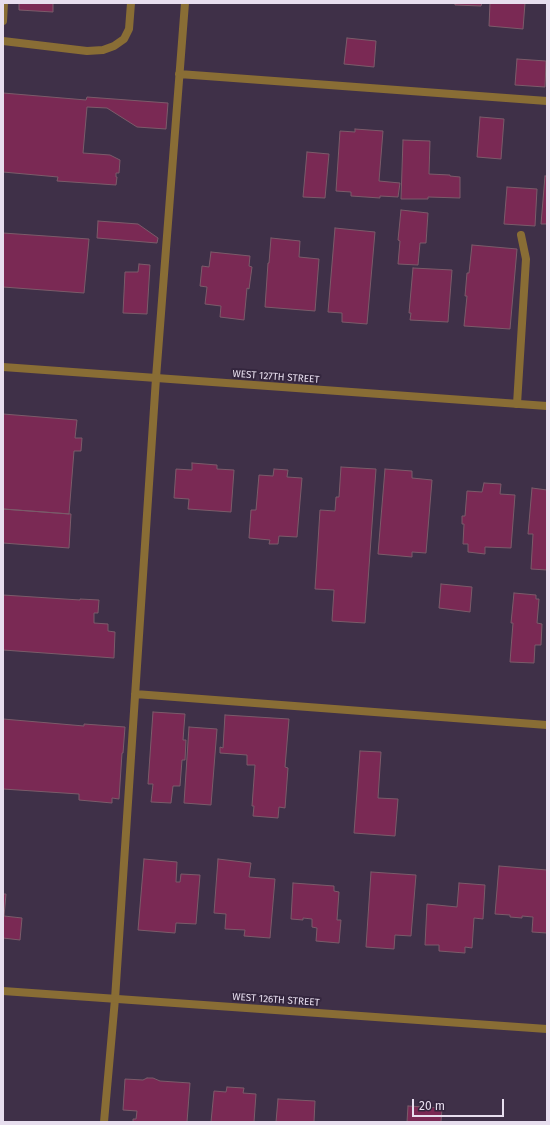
<!DOCTYPE html>
<style>
body{margin:0}
#map{position:relative;width:550px;height:1125px;overflow:hidden;background:#3f3048;font-family:"Fira Sans",sans-serif}
canvas{display:block}
.frame{position:absolute;inset:0;border:4px solid #e7deee;pointer-events:none}
.scale{position:absolute;left:412px;top:1099px;width:92px;height:18px;box-sizing:border-box;border:2px solid #e7deee;border-top:0;padding-left:5px;font-size:12px;line-height:14px;white-space:nowrap;color:#e7deee;-webkit-text-stroke:3px #34263e;paint-order:stroke}
</style>
<div id="map">
<canvas width="550" height="1125"></canvas>
<div class="frame"></div>
<div class="scale">20 m</div>
</div>
<script>
const c = document.querySelector('canvas').getContext('2d');
c.lineJoin = 'round';
function fillPath(path, color) {
  c.fillStyle = color;
  c.fill(path, 'evenodd');
}
function shape(rows) {
  const path = new Path2D();
  for (const r of rows) {
    path.moveTo(r[0], r[1]);
    for (let i = 2; i < r.length; i += 2) path.lineTo(r[i], r[i + 1]);
  }
  return path;
}
function strokePath(path, color, width, dash) {
  c.strokeStyle = color;
  c.lineWidth = width;
  c.lineCap = dash ? 'butt' : 'round';
  c.setLineDash(dash || []);
  c.stroke(path);
}
function drawText(font, color, halo, rows, align = 'center') {
  c.font = font + ' "Fira Sans",sans-serif';
  c.lineWidth = 4;
  c.setLineDash([]);
  c.textBaseline = 'middle';
  c.strokeStyle = halo;
  c.fillStyle = color;
  for (const [text, x, y, turn = 0] of rows) {
    c.save();
    c.translate(x, y);
    c.rotate((+turn || 0) * Math.PI / 180);
    c.textAlign = isNaN(turn) ? turn : align;
    if (halo) c.strokeText(text, 0, 0);
    c.fillText(text, 0, 0);
    c.restore();
  }
}
const building = shape([
 [19,3,53,3,53,12,19,10,19,3],
 [455,3,482,3,481,6,455,5,455,3],
 [490,3,525,3,523,29,489,26,490,3],
 [347,38,376,41,374,67,344,64,347,38],
 [517,59,546,61,545,87,515,85,517,59],
 [3,93,86,100,87,97,168,103,166,129,137,127,107,108,87,107,83,153,110,155,120,160,119,173,116,173,116,177,117,177,116,185,57,181,58,177,3,172,3,93],
 [480,117,504,119,501,159,477,157,480,117],
 [355,129,383,131,379,181,400,183,398,197,380,196,380,198,351,196,351,192,336,191,340,131,355,132,355,129],
 [403,140,430,141,429,174,450,175,450,176,460,177,460,198,428,197,428,199,401,199,403,140],
 [307,152,329,154,325,198,303,197,307,152],
 [545,176,547,176,547,224,541,224,545,176],
 [507,187,537,189,535,226,504,224,507,187],
 [401,210,428,213,426,243,420,243,418,265,398,264,400,241,398,240,401,210],
 [98,221,138,224,158,238,157,243,97,238,98,221],
 [335,228,375,232,367,324,342,322,342,313,328,312,335,228],
 [3,233,89,239,84,293,3,287,3,233],
 [271,238,300,241,299,257,319,259,315,311,265,307,268,263,269,263,271,238],
 [472,245,517,249,510,329,464,326,467,296,465,296,467,273,469,273,472,245],
 [211,252,250,256,249,266,252,267,249,289,247,288,244,320,220,317,221,306,205,304,207,287,200,286,202,266,209,267,211,252],
 [139,264,150,265,147,314,123,313,125,272,138,272,139,264],
 [413,268,452,270,448,322,410,320,411,313,409,313,413,268],
 [3,414,77,420,75,438,82,438,81,451,74,451,69,514,3,509,3,414],
 [192,463,217,465,217,469,234,470,231,512,188,509,189,499,174,498,176,469,192,470,192,463],
 [341,467,376,469,365,623,332,621,334,590,315,589,320,510,335,511,336,497,339,497,341,467],
 [274,469,288,470,287,477,302,478,297,537,279,536,278,544,269,544,270,540,249,538,251,510,256,510,259,475,273,476,274,469],
 [385,469,412,471,412,478,432,480,426,553,412,552,412,557,378,554,385,469],
 [484,483,501,484,500,494,515,495,511,548,485,547,485,554,468,552,468,544,463,544,464,524,462,524,462,516,465,516,467,491,482,492,484,483],
 [532,488,547,490,547,570,531,569,533,534,528,534,532,488],
 [3,509,71,514,69,548,3,543,3,509],
 [441,584,472,587,470,612,439,608,441,584],
 [514,593,536,595,536,599,539,599,537,623,542,624,541,645,535,645,534,663,510,662,513,623,511,623,514,593],
 [3,595,80,600,80,599,99,600,98,613,94,613,94,623,108,624,108,631,115,632,114,658,3,650,3,595],
 [153,712,185,714,183,740,186,740,185,760,182,760,180,786,173,786,171,803,151,802,153,784,148,784,153,712],
 [225,715,289,719,285,767,288,768,285,808,279,807,278,818,253,816,254,806,252,806,255,765,247,765,247,755,220,753,220,747,223,748,225,715],
 [3,719,84,726,84,724,125,727,123,753,122,753,119,799,112,798,112,803,79,800,79,794,3,789,3,719],
 [189,727,217,729,211,805,184,803,189,727],
 [360,751,381,752,378,798,398,799,395,836,354,833,360,751],
 [144,859,177,862,176,882,180,882,181,874,200,875,196,924,176,923,175,933,138,930,144,859],
 [218,859,251,863,249,877,275,879,270,938,244,936,245,930,225,929,226,914,214,913,218,859],
 [499,866,547,870,547,933,532,932,533,917,522,916,522,918,510,917,510,915,495,914,499,866],
 [371,872,416,875,411,936,395,935,394,949,366,947,371,872],
 [293,883,334,886,334,891,339,892,337,920,341,920,339,943,316,941,317,928,312,927,312,919,303,918,303,920,291,919,293,883],
 [459,883,485,885,483,919,474,918,472,948,465,947,465,953,439,951,439,945,425,945,427,904,457,907,459,883],
 [3,894,6,894,4,916,22,918,20,940,3,938,3,894],
 [147,1078,153,1078,160,1081,190,1083,187,1122,133,1122,133,1119,136,1119,137,1111,123,1110,125,1079,143,1080,147,1078],
 [227,1087,244,1088,243,1093,256,1094,254,1122,211,1122,214,1091,226,1092,227,1087],
 [278,1099,315,1101,314,1122,276,1122,278,1099],
 [408,1106,442,1108,441,1122,407,1122,408,1106]
]);
fillPath(building, '#7a2954');
strokePath(building, '#7b5b6a', 1);
strokePath(shape([
 [3,21,4,3],
 [3,41,87,51,103,50,114,46,124,39,129,29,131,3],
 [179,74,547,101],
 [517,404,526,259,521,235],
 [135,694,547,725],
 [104,1122,115,999,156,378,185,3]
]), '#896d35', 8);
strokePath(shape([
 [3,367,547,406],
 [3,991,547,1029]
]), '#896d35', 8);
drawText('10px', '#e7deee', '#34263e', [
 ["WEST 127TH STREET",276,377,4],
 ["WEST 126TH STREET",276,1000,4]
]);
</script>
